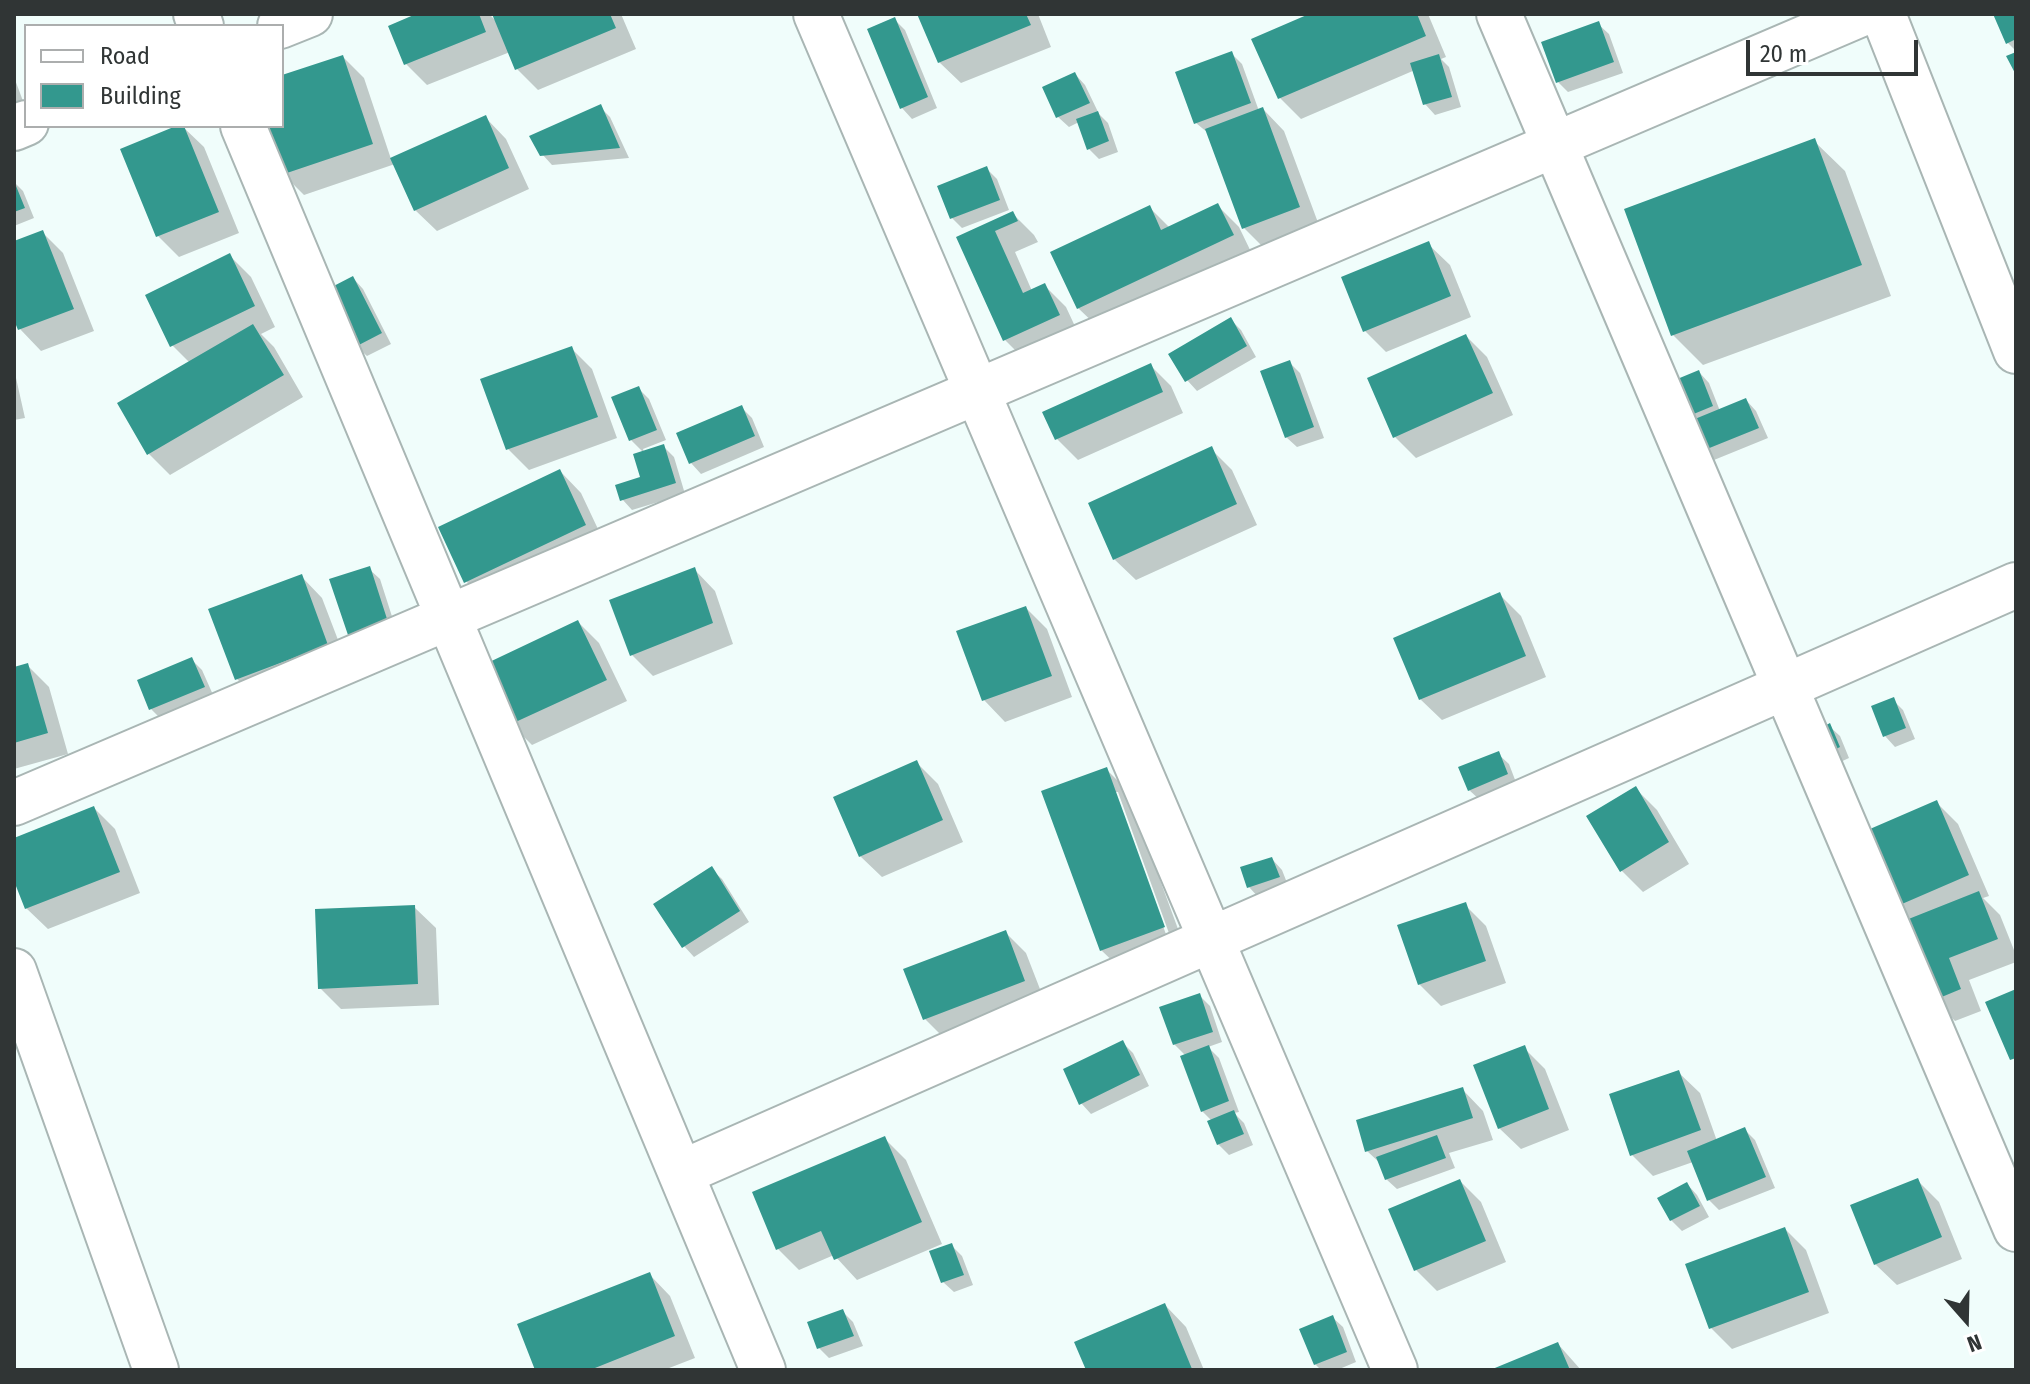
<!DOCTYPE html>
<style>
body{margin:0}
#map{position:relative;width:2030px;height:1384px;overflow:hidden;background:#f0fdfb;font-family:"Fira Sans Condensed",sans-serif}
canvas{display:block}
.frame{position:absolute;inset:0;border:16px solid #303535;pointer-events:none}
.legend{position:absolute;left:24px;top:24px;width:260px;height:104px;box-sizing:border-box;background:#fff;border:2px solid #acaeae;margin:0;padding:10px 14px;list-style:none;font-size:24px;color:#303535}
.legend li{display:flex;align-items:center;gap:16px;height:40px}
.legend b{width:40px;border:2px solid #acaeae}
.north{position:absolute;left:1926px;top:1280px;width:80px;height:80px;-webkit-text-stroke:6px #fff;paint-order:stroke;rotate:160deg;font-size:22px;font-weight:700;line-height:32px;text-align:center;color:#303535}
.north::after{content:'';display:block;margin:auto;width:28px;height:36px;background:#303535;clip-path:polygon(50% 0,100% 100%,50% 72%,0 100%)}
.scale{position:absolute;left:1746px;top:40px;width:172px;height:36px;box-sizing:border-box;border:4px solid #303535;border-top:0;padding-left:10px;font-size:24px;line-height:28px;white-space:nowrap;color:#303535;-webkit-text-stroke:6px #fff;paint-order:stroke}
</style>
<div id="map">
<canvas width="2030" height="1384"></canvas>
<div class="frame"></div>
<ul class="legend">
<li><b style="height:10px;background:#fff"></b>Road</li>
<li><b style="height:22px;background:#33988e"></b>Building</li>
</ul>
<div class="north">N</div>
<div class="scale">20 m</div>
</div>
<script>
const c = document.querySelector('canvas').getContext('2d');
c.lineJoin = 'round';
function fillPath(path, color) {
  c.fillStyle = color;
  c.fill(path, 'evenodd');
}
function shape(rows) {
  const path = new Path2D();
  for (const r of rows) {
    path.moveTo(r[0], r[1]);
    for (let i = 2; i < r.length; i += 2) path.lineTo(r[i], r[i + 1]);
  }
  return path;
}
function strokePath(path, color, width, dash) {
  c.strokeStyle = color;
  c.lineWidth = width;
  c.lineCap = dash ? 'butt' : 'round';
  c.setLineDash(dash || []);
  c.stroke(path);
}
fillPath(shape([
 [421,14,489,14,497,22,494,14,621,14,636,49,538,90,517,69,510,52,427,85,406,64],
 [919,14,1038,14,1051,47,961,83,939,62],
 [1314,14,1428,14,1446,57,1441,59,1449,67,1461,107,1435,115,1425,104,1415,70,1301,119,1280,98],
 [1995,14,2016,14,2016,51,2007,42],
 [895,20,905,30,937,108,912,119,902,108],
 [1598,24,1609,34,1623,73,1568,92,1558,82],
 [1231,53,1242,64,1259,111,1263,109,1284,131,1320,228,1265,249,1244,228,1208,133,1196,123],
 [343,57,364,78,391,159,485,117,506,139,529,189,437,231,415,210,395,164,304,195,283,174,267,126,282,126,282,77],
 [1075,74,1085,85,1099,114,1108,123,1118,152,1099,159,1089,149,1079,122,1069,127,1058,117],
 [14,77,26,109,14,113],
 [600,107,610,117,629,158,552,165,542,154],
 [182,126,204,147,239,233,179,257,158,236],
 [1814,141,1845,171,1891,296,1703,365,1673,335],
 [987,169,997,179,1009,210,962,228,952,218],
 [14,182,23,191,34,218,14,226],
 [1218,206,1239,227,1253,256,1100,329,1078,308,1149,207,1170,228],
 [1013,214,1034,235,1038,242,1015,252,1032,291,1045,286,1066,307,1080,337,1026,361,1005,340,958,238],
 [42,232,63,253,94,331,41,351,20,329,14,314,14,243],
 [1428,244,1450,265,1471,317,1386,352,1365,331],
 [230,256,251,277,275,327,261,334,274,347,303,397,170,475,149,454,190,363,172,345],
 [353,278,363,289,391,344,367,356,356,346],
 [1231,320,1241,330,1256,357,1197,391,1187,380],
 [1466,336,1487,357,1513,415,1416,458,1395,437],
 [571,348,592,369,617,438,529,470,508,449],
 [1290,363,1300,373,1324,438,1297,447,1286,437],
 [1150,365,1171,386,1183,413,1078,460,1057,439],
 [14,369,25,418,14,420],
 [1699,372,1709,383,1720,411,1746,400,1756,411,1768,438,1714,460,1704,449,1686,417],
 [638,388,649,399,666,440,643,449,644,452,663,446,674,457,685,494,632,510,622,499,643,478,643,452,631,440],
 [741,407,752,418,764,447,701,474,691,463],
 [1211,449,1232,470,1257,525,1136,580,1114,559],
 [560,471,581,493,606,546,487,603,466,581],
 [369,569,380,579,397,632,360,644,349,634],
 [694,569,715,591,733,644,653,676,632,655],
 [301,576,322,598,348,666,258,700,237,679],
 [1500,595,1521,616,1546,677,1442,720,1420,699],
 [1026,608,1047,629,1072,697,1005,722,984,700],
 [578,622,599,643,627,701,532,745,511,724],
 [192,660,202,670,214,697,161,719,151,709],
 [28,666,49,687,68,754,14,769,14,669],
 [1893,700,1903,710,1915,739,1895,747,1885,736],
 [1829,726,1840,736,1849,758,1836,764],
 [1498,754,1509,764,1517,785,1480,800,1469,790],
 [917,763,938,784,963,842,882,877,860,856],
 [1106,769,1127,790,1185,948,1123,971,1101,950],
 [1114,792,1118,792,1170,936,1167,937],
 [1636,789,1657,810,1689,864,1643,892,1622,871,1588,817],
 [1937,803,1958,824,1989,896,1983,898,2000,915,2016,955,2016,962,1969,980,1981,1011,1955,1021,1934,1000,1911,920,1896,905],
 [94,808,115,829,140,893,48,929,26,908,14,876,14,840],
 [1272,859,1282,870,1289,888,1259,898,1249,887],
 [711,869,722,879,749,922,694,957,684,946],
 [1465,905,1486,926,1506,983,1441,1006,1419,984],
 [414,907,436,928,439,1005,341,1009,320,988],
 [1005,932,1026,953,1045,1002,946,1040,925,1019],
 [1199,995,1210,1006,1222,1042,1208,1047,1219,1058,1239,1112,1234,1113,1244,1123,1253,1145,1229,1155,1218,1144,1212,1121,1202,1111,1186,1056,1174,1044],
 [1123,1043,1133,1053,1149,1086,1091,1114,1081,1103],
 [1524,1048,1545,1069,1569,1130,1521,1149,1499,1128],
 [1678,1072,1700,1093,1717,1141,1745,1130,1755,1140,1775,1188,1719,1210,1709,1200,1693,1162,1653,1176,1632,1155],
 [1462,1089,1483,1111,1493,1140,1449,1153,1455,1168,1397,1189,1386,1179,1381,1164,1367,1151],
 [884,1138,906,1160,942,1244,857,1280,834,1255,799,1270,778,1249],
 [1460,1181,1481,1202,1506,1262,1437,1291,1416,1270],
 [1918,1181,1939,1202,1962,1259,1897,1285,1875,1264],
 [1687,1184,1697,1195,1709,1217,1682,1231,1671,1220],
 [1785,1229,1806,1250,1829,1313,1732,1349,1711,1328],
 [951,1245,962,1256,973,1285,954,1292,943,1282],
 [649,1274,670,1296,695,1358,664,1370,537,1370],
 [1165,1305,1186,1327,1204,1370,1088,1370,1076,1343],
 [843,1312,853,1322,863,1346,829,1358,819,1348],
 [1332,1317,1343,1327,1356,1362,1337,1370,1321,1370,1315,1364],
 [1558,1344,1581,1370,1495,1370]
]), '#0003');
fillPath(shape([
 [416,14,479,14,486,32,404,65,388,26],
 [492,14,610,14,616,28,515,70],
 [917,14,1026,14,1031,25,938,63],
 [1309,14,1417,14,1426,36,1278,99,1251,39],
 [1993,14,2016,14,2016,39,2006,44],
 [895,17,928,97,900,109,867,29],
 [1599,21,1614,62,1556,83,1541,42],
 [1232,51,1251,103,1194,124,1175,72],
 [2016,52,2016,75,2006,56],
 [1439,54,1452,97,1423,105,1410,63],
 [343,55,373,144,281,175,265,126,282,126,282,75],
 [1075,72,1090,103,1056,118,1042,87],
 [601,104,620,148,540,156,529,136],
 [1263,107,1300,207,1242,229,1205,129],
 [1098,111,1109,141,1087,150,1076,119],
 [486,115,509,168,414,211,390,158],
 [176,126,184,126,219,212,156,237,120,149],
 [1815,138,1862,265,1671,336,1624,209],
 [987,166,1000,200,950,219,937,186],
 [14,181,25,208,14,212],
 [1218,203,1234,235,1077,309,1050,252,1150,205,1161,230],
 [1013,211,1018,221,995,231,1023,293,1045,283,1060,315,1003,341,956,237],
 [43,230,74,309,18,330,14,320,14,241],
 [1429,241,1451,296,1363,332,1341,277],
 [230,253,255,306,170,347,145,295],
 [353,276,382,333,355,347,326,290],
 [1231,317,1247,346,1185,382,1168,354],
 [253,324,284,375,147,455,117,403],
 [1466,334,1493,393,1393,438,1367,378],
 [572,346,598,417,506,450,480,379],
 [1290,360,1314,427,1285,438,1260,371],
 [1151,363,1163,392,1055,440,1042,412],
 [1699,370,1713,406,1684,418,1670,382],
 [639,386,657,430,629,441,611,397],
 [1746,398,1759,428,1702,451,1690,421],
 [742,405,755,436,689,464,676,433],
 [664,444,676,483,620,501,615,485,640,477,633,454],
 [1212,446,1237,504,1113,560,1088,503],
 [560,469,586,525,464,583,438,527],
 [370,566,388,622,348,635,329,579],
 [695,567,713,623,630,656,609,600],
 [302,574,328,645,235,680,208,609],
 [1500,592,1526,656,1419,700,1393,638],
 [1026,606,1052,676,982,701,956,631],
 [578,620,607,680,509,725,481,666],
 [192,657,205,687,149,710,137,680],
 [28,663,48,733,14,743,14,667],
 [1894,697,1906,728,1883,737,1871,706],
 [1830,723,1840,747,1824,755,1813,732],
 [1499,751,1508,774,1468,791,1458,767],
 [917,760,943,820,859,857,833,797],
 [1107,767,1165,927,1100,951,1041,791],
 [1636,786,1669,842,1620,872,1586,816],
 [1937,800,1969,875,1895,907,1863,832],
 [94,806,120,872,25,909,14,881,14,838],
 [1272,857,1280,877,1247,888,1240,867],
 [712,866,740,911,682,948,653,904],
 [1979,891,1998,939,1949,958,1961,989,1932,1001,1901,922],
 [1466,902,1486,961,1418,985,1397,925],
 [415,905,418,984,318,989,315,909],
 [1006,930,1025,981,923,1020,903,969],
 [2016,989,2016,1058,2010,1060,1985,1002],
 [1200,993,1213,1032,1173,1045,1159,1007],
 [1123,1040,1140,1075,1079,1105,1063,1069],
 [1209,1045,1229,1101,1201,1112,1180,1056],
 [1525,1045,1549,1109,1498,1129,1473,1065],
 [1679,1070,1701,1130,1630,1156,1609,1094],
 [1463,1087,1473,1118,1365,1152,1356,1120],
 [1234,1110,1244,1134,1217,1145,1207,1121],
 [1745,1127,1766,1177,1707,1201,1687,1151],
 [1437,1135,1446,1158,1385,1180,1376,1157],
 [885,1136,922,1222,834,1260,821,1231,776,1250,752,1192],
 [1918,1178,1942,1237,1874,1265,1850,1205],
 [1460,1179,1486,1241,1414,1271,1388,1209],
 [1687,1182,1700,1206,1670,1221,1657,1198],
 [1785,1227,1809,1292,1709,1329,1685,1264],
 [952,1243,964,1275,941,1283,929,1251],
 [650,1272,675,1336,590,1370,535,1370,517,1324],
 [1165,1303,1192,1369,1086,1370,1074,1342],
 [843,1309,854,1336,817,1349,807,1322],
 [1333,1315,1347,1352,1314,1365,1299,1329],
 [1558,1342,1570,1370,1490,1370]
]), '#33988e');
const minor = shape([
 [196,14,201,26],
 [816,14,1395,1370],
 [1499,14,2016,1229],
 [1883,14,2016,351],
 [280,26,310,14],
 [243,126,763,1370],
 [14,128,26,123],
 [14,803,1861,14],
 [14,971,156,1370],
 [681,1173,2016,585]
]);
strokePath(minor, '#a9b6b4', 48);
strokePath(minor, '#fff', 44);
</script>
